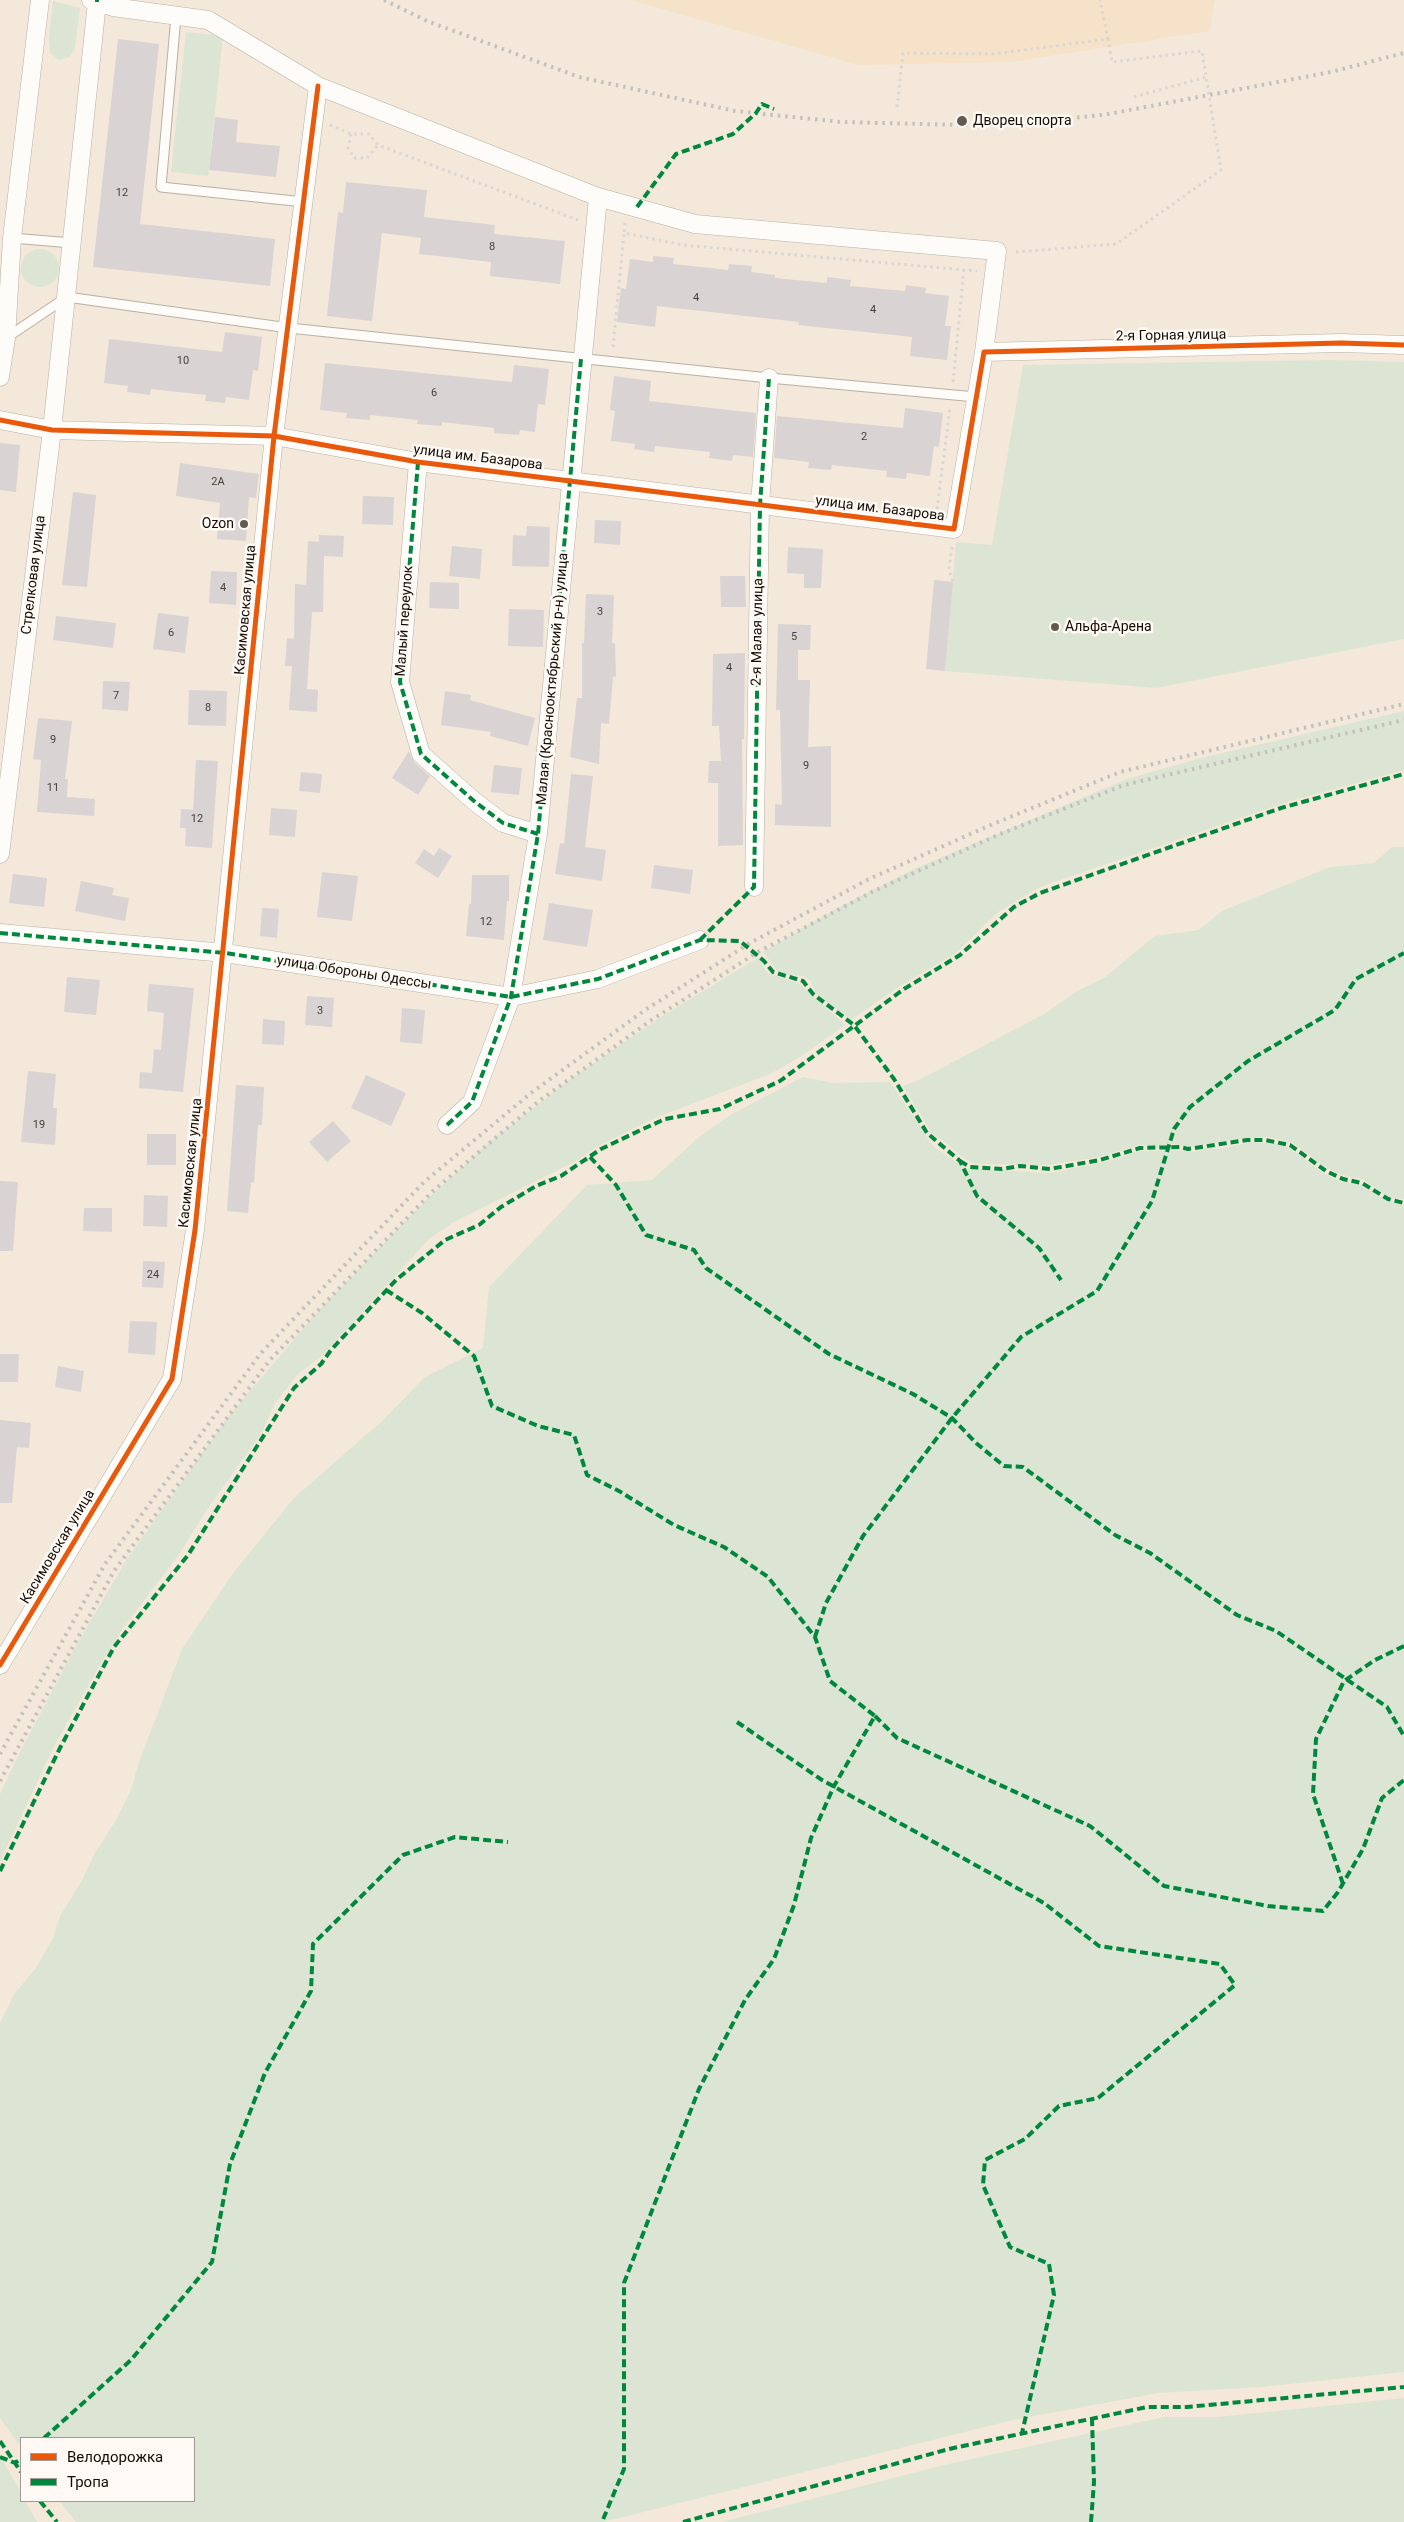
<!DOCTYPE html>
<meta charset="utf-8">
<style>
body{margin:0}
#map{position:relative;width:1404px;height:2522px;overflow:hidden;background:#f3e8d9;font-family:Roboto,sans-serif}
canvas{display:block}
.legend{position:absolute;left:20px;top:2437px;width:175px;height:65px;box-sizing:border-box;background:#fef9f4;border:1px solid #a09b94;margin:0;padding:6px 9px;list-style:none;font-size:15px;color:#140d05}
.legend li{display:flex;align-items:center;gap:10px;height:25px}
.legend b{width:25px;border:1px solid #a09b94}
</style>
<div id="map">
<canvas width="1404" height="2522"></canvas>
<ul class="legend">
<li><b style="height:6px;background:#e8590c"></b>Велодорожка</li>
<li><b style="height:6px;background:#00873e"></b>Тропа</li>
</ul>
</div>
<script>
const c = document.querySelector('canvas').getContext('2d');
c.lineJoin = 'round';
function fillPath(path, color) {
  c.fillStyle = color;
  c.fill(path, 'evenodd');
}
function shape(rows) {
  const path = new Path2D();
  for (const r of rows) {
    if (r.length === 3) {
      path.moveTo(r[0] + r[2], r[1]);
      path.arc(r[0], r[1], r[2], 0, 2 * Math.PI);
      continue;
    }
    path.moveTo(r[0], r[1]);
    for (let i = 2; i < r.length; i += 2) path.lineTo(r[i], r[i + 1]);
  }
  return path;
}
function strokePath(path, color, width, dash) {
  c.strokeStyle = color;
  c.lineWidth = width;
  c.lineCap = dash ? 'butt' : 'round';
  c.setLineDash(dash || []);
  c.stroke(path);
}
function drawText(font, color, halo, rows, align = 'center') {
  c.font = font + ' Roboto,sans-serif';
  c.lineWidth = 5;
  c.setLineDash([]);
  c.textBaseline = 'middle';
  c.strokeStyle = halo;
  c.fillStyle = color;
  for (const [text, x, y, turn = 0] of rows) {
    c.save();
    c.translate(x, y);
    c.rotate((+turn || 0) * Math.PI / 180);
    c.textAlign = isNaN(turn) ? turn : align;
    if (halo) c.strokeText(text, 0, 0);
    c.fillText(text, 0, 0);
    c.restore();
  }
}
fillPath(shape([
 [631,0,1215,0,1209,31,1011,62,859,65]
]), '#f5e2c8');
fillPath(shape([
 [53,1,80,8,75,48,70,57,59,60,50,53,49,38],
 [186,32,223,36,208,176,171,172],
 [40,268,19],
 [1329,360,1404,362,1404,639,1156,688,945,671,956,542,992,545,1023,365],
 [1404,711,1404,770,1287,802,1040,887,998,912,956,953,897,988,851,1020,815,993,811,981,803,976,788,975,777,970,763,952,832,911,914,869,1127,779,1201,758],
 [1392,847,1404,847,1404,1199,1390,1198,1362,1179,1349,1177,1326,1168,1293,1143,1268,1137,1247,1138,1189,1147,1172,1144,1162,1147,1141,1145,1099,1157,1048,1165,976,1164,963,1158,944,1141,933,1135,903,1086,919,1080,1044,1014,1079,990,1104,978,1155,936,1199,930,1222,911,1330,867,1374,863],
 [759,957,766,972,800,984,845,1025,800,1057,770,1074,655,1118,600,1145,576,1161,452,1223,429,1239,324,1354,297,1375,274,1405,261,1434,208,1508,180,1553,124,1627,100,1665,53,1748,0,1862,0,1794,19,1754,77,1644,127,1559,227,1418,320,1309,425,1201,491,1141,572,1078,664,1015],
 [803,1077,833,1083,890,1082,934,1147,966,1168,1049,1173,1104,1162,1139,1151,1173,1150,1194,1152,1205,1148,1221,1149,1250,1142,1269,1143,1284,1144,1325,1174,1340,1181,1362,1185,1385,1200,1404,1206,1404,2372,1261,2387,1158,2393,1013,2420,603,2522,76,2522,59,2501,194,2501,194,2438,21,2438,21,2447,0,2418,0,2023,15,1993,36,1968,53,1938,60,1916,81,1882,96,1851,116,1820,131,1790,139,1762,182,1649,233,1573,294,1498,382,1421,425,1377,483,1348,489,1287,587,1185,652,1180,699,1137,732,1114],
 [1404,2398,1404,2522,722,2522,944,2465,1164,2417,1217,2417],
 [0,2456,21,2492,21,2501,25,2501,37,2522,0,2522]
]), '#dce5d3');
fillPath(shape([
 [118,39,159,44,140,224,275,239,270,286,93,267],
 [215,117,238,120,236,142,280,146,276,177,209,170],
 [346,182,427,190,424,217,495,225,494,234,565,241,560,284,490,276,491,262,419,254,421,238,382,233,372,321,327,316,338,212,343,213],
 [653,256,674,258,673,264,728,270,729,264,752,266,751,272,775,275,775,278,827,283,827,277,851,280,850,286,905,291,906,285,926,288,925,293,949,296,945,326,951,326,947,360,910,356,912,337,798,325,799,322,657,306,655,327,617,322,621,288,626,289,630,259,653,262],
 [225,332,262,337,258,371,253,370,249,400,226,397,225,403,205,401,206,395,151,389,150,395,127,392,128,386,104,383,109,339,222,352],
 [325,363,512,382,514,365,549,369,545,405,538,404,535,432,520,430,519,435,494,433,494,428,442,422,442,426,417,424,418,420,370,415,370,420,346,418,347,413,320,410],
 [614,376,651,381,649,401,756,413,753,457,733,455,732,461,709,458,710,452,655,446,654,452,634,449,635,444,611,441,615,411,610,410],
 [905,408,943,413,939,447,934,446,930,476,907,473,906,479,886,477,887,471,832,465,831,470,808,468,809,462,774,458,777,416,903,428],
 [0,443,20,445,16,492,0,490],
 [180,463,259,474,256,498,249,497,246,541,217,539,220,503,176,496],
 [73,492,96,495,87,587,62,585],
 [363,496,394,497,393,525,362,524],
 [595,520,621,521,620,545,594,543],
 [527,526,550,527,549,567,512,566,513,535,526,536],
 [319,535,344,536,343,557,324,556,323,612,312,612,307,689,318,690,317,712,289,710,292,666,285,666,287,638,294,639,295,584,306,585,308,541,319,542],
 [452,546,482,549,480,579,449,576],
 [788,547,823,549,821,588,804,588,804,574,787,573],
 [211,571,237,572,236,605,209,603],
 [720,576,745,576,746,607,721,607],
 [934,580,953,582,945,671,926,669],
 [430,582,459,583,459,609,429,608],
 [586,594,614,595,612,643,615,643,616,677,613,677,609,724,601,723,599,764,570,757,577,698,582,698,582,643,584,643],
 [509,609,544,610,543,647,508,646],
 [158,613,189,617,185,653,153,649],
 [56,616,116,623,113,648,53,640],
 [778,624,811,625,810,650,798,650,798,680,810,680,808,747,831,746,831,827,775,825,775,804,782,805,780,710,776,710],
 [745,653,744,739,742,739,743,845,718,846,718,783,708,783,709,761,721,761,719,726,712,726,713,654],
 [103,681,130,682,128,711,102,709],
 [189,690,227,691,226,726,188,725],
 [445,691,471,695,470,700,535,718,528,746,490,736,491,732,441,725],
 [38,718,72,721,65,779,68,779,67,797,95,799,94,816,37,812,41,760,33,759],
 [409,751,414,762,430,776,418,795,392,778],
 [196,760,218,761,212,848,185,846,186,828,180,828,181,809,193,810],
 [494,765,522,768,519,795,491,792],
 [301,772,322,774,320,793,299,791],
 [571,774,593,776,585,847,606,850,602,881,555,874,560,843,564,844],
 [271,808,297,810,295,837,269,835],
 [439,848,452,856,438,878,415,863,424,849,434,856],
 [654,865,693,870,690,894,651,888],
 [322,872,358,876,352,921,317,917],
 [13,874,47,878,44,907,9,903],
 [472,875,509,875,509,901,507,901,504,940,466,936,469,904,471,904],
 [81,881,114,888,112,895,129,898,125,921,75,911],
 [549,903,593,910,587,947,543,940],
 [262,908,279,909,277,938,260,936],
 [67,977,100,980,96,1015,64,1012],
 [149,984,194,988,183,1092,139,1088,140,1072,152,1073,154,1049,161,1050,164,1013,147,1011],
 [307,996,334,998,332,1027,305,1025],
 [402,1008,425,1010,422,1044,400,1042],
 [263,1019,285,1021,284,1045,262,1044],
 [28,1071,56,1074,53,1108,57,1108,55,1145,21,1142],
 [366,1075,406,1093,391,1126,351,1108],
 [236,1085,264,1087,262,1125,258,1125,254,1183,251,1182,248,1213,227,1211],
 [333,1121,351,1141,327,1162,309,1142],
 [147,1134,176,1134,176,1165,147,1165],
 [0,1181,18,1182,13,1251,0,1251],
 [144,1195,168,1196,167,1227,143,1226],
 [84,1208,112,1208,112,1232,83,1231],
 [143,1261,165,1262,163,1288,142,1287],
 [130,1321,157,1322,155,1355,128,1353],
 [0,1354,19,1354,18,1382,0,1382],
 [58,1366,84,1371,81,1392,55,1387],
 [0,1420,31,1423,29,1448,17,1447,12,1503,0,1503]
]), '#d9d4d3');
const lane = shape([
 [176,16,161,187,304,202],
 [12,238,72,243],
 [6,338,67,297,289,328,769,378,976,397]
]);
const street = shape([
 [91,0,113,7,208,20,318,86,598,197,695,224,997,251,984,352],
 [0,377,6,338,12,238,40,0],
 [0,420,52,430,274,436,418,462,954,529,984,352,1341,343,1404,345],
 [418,462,400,682,421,754,474,801,503,823,538,834],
 [0,854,52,430,97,2],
 [754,887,760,505,769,378],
 [0,933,225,953,511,997,598,979,700,940],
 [447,1125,472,1102,511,997,538,834,598,197],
 [0,1665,172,1379,195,1230,274,436,318,86]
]);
strokePath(lane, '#b9b0a4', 11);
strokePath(street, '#b9b0a4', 19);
strokePath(shape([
 [1134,97,1206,77],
 [897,107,903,53,993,54,1108,39,1100,0],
 [330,125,351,134,369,134,378,145,578,220],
 [351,134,348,148,354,158,367,158,378,145],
 [625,223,624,233,683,245,977,271],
 [1016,252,1116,244,1221,170,1202,51,1112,62,1108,39],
 [613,347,624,233],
 [953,382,964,269],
 [937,509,950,408],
 [952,547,949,569,953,582]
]), '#dad6d2', 3, [2.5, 4]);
strokePath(lane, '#fdfcf9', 9);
strokePath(street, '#fdfcf9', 18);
strokePath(shape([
 [384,0,427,21,579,77,735,111,841,122,962,125,1021,123,1103,115,1331,72,1404,53],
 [0,1754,105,1564,261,1353,424,1182,531,1093,645,1010,750,943,869,879,993,824,1120,772,1404,704],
 [0,1781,114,1571,269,1361,433,1191,539,1101,650,1021,758,952,874,891,1000,834,1124,785,1404,720]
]), '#c4c1bd', 4, [2.5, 5]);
strokePath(shape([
 [97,2,97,0],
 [637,207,676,154,733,134,756,113,762,104,774,109],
 [418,462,400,682,421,754,474,801,503,823,538,834],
 [0,933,225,953,511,997,598,979,700,940,740,941,764,961,773,972,803,981,813,994,854,1025,894,1079,927,1133,960,1161,977,1196,1039,1248,1061,1280],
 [700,940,754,887,760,505,769,378],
 [447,1125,472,1102,511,997,538,834,581,359],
 [590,1157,616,1185,646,1235,694,1250,706,1268,829,1354,913,1394,952,1418,976,1443,1004,1466,1023,1467,1115,1535,1150,1553,1237,1615,1276,1631,1387,1707,1404,1736],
 [960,1161,970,1167,1002,1169,1020,1166,1050,1169,1100,1160,1140,1148,1180,1147,1188,1149,1247,1140,1265,1140,1290,1145,1326,1171,1343,1179,1362,1183,1388,1199,1404,1203],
 [386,1290,422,1313,474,1356,492,1406,538,1426,574,1435,587,1475,619,1491,674,1525,724,1547,768,1577,815,1637,830,1681,875,1716,834,1786,811,1838,794,1905,774,1959,745,2000,699,2089,624,2283,624,2469,602,2522],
 [815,1637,826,1603,863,1536,952,1418,1021,1337,1097,1291,1152,1201,1174,1129,1190,1107,1248,1061,1335,1010,1356,979,1404,953],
 [875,1716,897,1738,1090,1826,1164,1886,1268,1906,1323,1911,1338,1892,1363,1849,1382,1798,1404,1780],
 [737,1722,822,1780,1044,1903,1099,1946,1220,1964,1235,1985,1098,2098,1059,2106,1025,2139,985,2160,983,2185,1010,2247,1049,2264,1054,2295,1022,2433],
 [0,1871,60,1748,114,1647,188,1555,294,1388,321,1364,331,1350,396,1280,445,1240,479,1225,501,1207,536,1186,561,1176,601,1149,643,1129,665,1119,720,1109,780,1081,904,989,960,955,1014,907,1040,893,1281,808,1404,774],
 [1343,1884,1313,1794,1316,1739,1344,1681,1375,1660,1404,1646],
 [44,2438,131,2360,212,2262,230,2164,265,2073,311,1991,313,1944,403,1855,455,1837,508,1842],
 [0,2441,21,2472],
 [0,2457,15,2463,21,2459],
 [40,2501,57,2522],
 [683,2522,949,2449,1147,2407,1187,2407,1404,2387],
 [1091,2522,1094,2482,1092,2419]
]), '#00873e', 4, [8, 4]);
strokePath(shape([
 [0,420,52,430,274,436,418,462,954,529,984,352,1341,343,1404,345],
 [0,1665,172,1379,195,1230,274,436,318,86]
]), '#e8590c', 5);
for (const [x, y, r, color] of [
 [962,121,6,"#625a4f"],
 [244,524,5,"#625a4f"],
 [1055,627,5,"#625a4f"]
]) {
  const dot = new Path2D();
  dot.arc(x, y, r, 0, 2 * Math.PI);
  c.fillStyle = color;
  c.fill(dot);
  strokePath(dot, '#fef9f4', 2);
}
drawText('11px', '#453f38', null, [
 ["12",122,193],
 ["8",492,247],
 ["4",696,298],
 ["4",873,310],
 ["10",183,361],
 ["6",434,393],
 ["2",864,437],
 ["2А",218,482],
 ["4",223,588],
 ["3",600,612],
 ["6",171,633],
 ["5",794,637],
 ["4",729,668],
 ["7",116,696],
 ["8",208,708],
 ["9",53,740],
 ["9",806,766],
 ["11",53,788],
 ["12",197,819],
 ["12",486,922],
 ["3",320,1011],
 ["19",39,1125],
 ["24",153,1275]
]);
drawText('14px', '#140d05', '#fef9f4', [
 ["Дворец спорта",973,121],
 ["Ozon",234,524,"right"],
 ["Альфа-Арена",1065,627]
], 'left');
drawText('14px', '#140d05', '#fef9f4', [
 ["2-я Горная улица",1171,336,-1],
 ["улица им. Базарова",478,458,7],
 ["улица им. Базарова",880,509,7],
 ["Стрелковая улица",34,575,-83],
 ["Касимовская улица",246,610,-85],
 ["Малый переулок",405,621,-86],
 ["2-я Малая улица",758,632,-89],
 ["Малая (Краснооктябрьский р-н) улица",553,679,-85],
 ["улица Обороны Одессы",354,973,9],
 ["Касимовская улица",191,1163,-84],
 ["Касимовская улица",58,1547,-59]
]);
</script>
